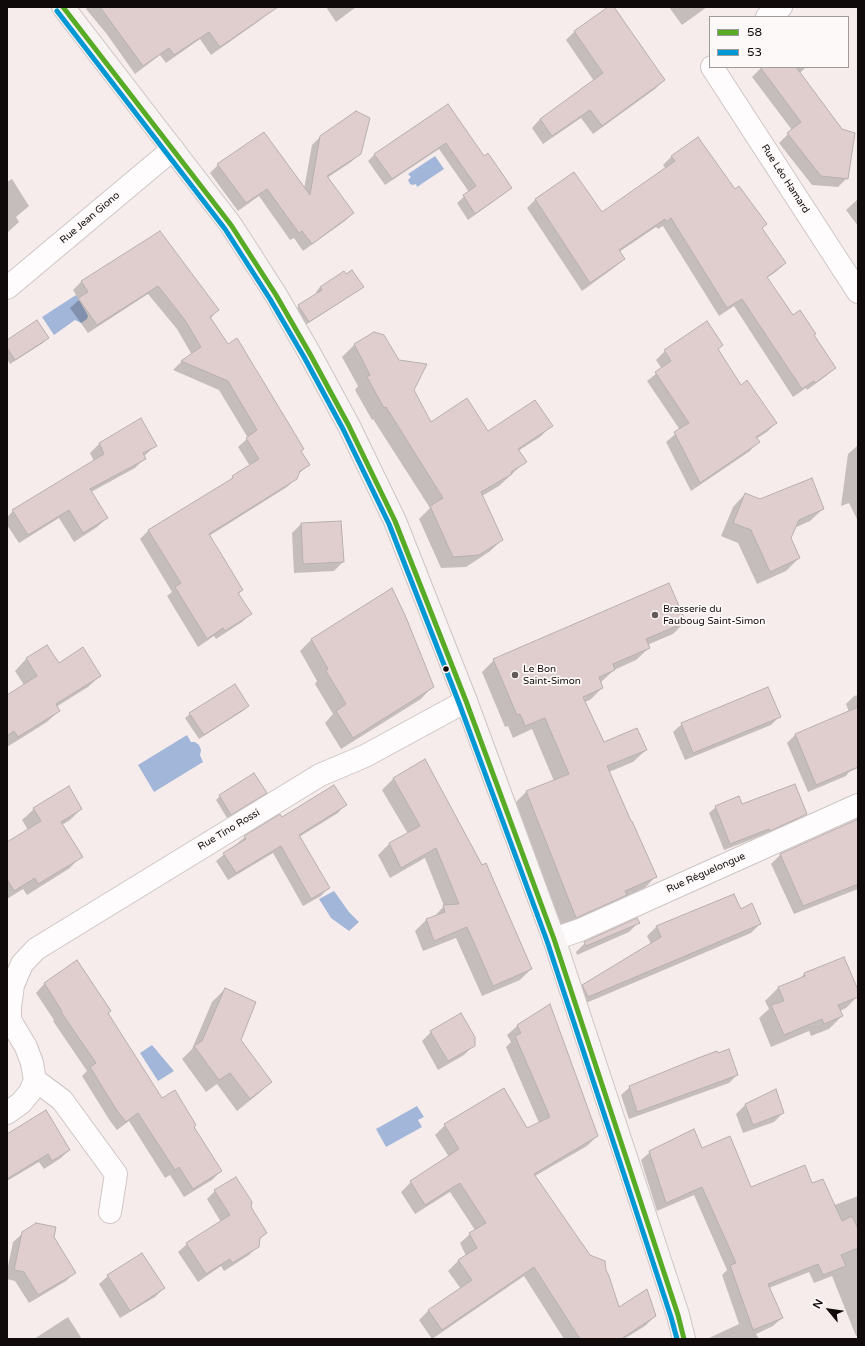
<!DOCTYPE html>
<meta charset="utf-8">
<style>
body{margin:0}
#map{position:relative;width:865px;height:1346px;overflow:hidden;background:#f7ecec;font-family:"Varela Round",sans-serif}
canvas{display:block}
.frame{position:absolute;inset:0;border:8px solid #110a0a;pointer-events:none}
.legend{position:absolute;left:709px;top:16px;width:140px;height:52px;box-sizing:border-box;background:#fdf9f9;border:1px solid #9f9999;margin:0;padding:5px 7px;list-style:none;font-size:12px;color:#110a0a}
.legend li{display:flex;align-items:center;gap:8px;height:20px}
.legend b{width:20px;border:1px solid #9f9999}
.north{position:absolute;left:809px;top:1290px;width:40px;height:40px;-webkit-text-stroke:3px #fdf9f9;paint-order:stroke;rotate:299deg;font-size:11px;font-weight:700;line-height:16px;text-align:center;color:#110a0a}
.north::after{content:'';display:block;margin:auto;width:14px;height:18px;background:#110a0a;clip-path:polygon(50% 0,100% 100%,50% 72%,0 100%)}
</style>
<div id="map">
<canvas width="865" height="1346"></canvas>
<div class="frame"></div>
<ul class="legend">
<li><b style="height:5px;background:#58ac25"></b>58</li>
<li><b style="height:5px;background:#0098d4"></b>53</li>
</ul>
<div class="north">N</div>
</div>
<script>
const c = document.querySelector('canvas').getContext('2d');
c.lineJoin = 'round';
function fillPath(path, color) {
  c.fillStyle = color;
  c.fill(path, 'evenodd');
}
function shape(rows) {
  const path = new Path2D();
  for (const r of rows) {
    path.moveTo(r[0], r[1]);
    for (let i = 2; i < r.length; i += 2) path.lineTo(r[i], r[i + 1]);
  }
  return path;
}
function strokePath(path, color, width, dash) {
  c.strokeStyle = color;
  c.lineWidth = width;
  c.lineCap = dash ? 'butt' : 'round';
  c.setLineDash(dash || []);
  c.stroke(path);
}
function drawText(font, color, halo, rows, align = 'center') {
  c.font = font + ' "Varela Round",sans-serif';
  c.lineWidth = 3.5;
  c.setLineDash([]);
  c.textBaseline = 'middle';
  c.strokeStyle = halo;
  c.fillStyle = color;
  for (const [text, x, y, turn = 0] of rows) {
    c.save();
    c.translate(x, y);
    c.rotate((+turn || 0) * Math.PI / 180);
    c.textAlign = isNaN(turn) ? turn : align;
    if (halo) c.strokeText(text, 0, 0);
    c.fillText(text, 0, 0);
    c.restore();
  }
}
fillPath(shape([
 [435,156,444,169,417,187,416,184,413,185,410,184,408,180,411,177,408,174],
 [76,295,86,312,88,316,87,319,81,323,75,320,54,335,42,317],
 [187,735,191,742,195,742,199,745,201,750,200,755,203,762,154,792,138,765],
 [334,891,349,912,359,922,349,931,331,918,319,899],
 [152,1045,174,1071,158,1081,140,1053],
 [417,1106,424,1117,418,1120,422,1127,386,1147,376,1129]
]), '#a2b6d9');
fillPath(shape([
 [88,7,263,7,268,13,259,21,211,55,200,39,166,63,160,55,135,74,106,33,86,9],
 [326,7,356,7,336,22],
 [610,7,614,7,664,80,655,89,593,134,581,118,543,144,532,128,540,119,594,81,566,40,574,32],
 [669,7,707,7,682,25],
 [762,67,806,67,799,74,847,178,838,187,812,185,779,143,792,130,752,77],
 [447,105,483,157,511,188,504,194,468,220,457,203,469,192,439,149,385,185,368,161,375,154],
 [320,137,360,154,351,162,327,178,353,213,345,221,303,251,294,238,290,240,259,196,238,211,210,173,218,165,304,189,312,145],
 [698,138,785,263,777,271,767,278,792,316,835,368,826,376,807,390,806,388,793,397,734,306,719,316,663,226,658,229,656,227,619,252,624,259,615,267,582,291,527,208,535,200,574,173,602,214,666,169,663,165,671,157],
 [12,179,29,206,16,217,19,222,7,233,7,182],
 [858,199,858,226,846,210],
 [159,232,218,310,210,319,309,465,297,475,296,478,287,487,209,536,242,590,238,595,250,614,242,622,216,639,214,636,198,647,167,596,172,592,140,539,148,531,226,483,233,477,250,466,238,447,248,438,219,390,173,370,181,362,192,355,177,329,148,294,88,333,70,308,79,300,73,290,81,282],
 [345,275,363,287,358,291,304,326,295,310,299,306,317,294,316,292,320,287],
 [47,338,43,343,10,364,7,359,7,341],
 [354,345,413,390,431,423,487,433,552,425,540,437,518,451,525,462,499,486,482,496,502,540,489,552,466,567,441,568,419,519,430,508,373,419,372,420,355,390,358,386,342,357],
 [722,345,717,350,741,386,776,423,767,432,756,439,758,442,750,451,691,491,666,442,680,430,647,381,662,369,656,360,665,351],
 [141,419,155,446,143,457,144,459,135,468,91,492,107,518,97,527,74,542,59,518,19,543,7,525,7,517,13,511,94,461,90,453,99,444],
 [857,446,858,446,858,521,849,503,841,506,848,454],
 [745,494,760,500,823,509,810,521,794,528,790,538,799,558,786,571,757,584,738,543,721,536,733,507],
 [301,524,343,562,334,571,294,573,292,533],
 [391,589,432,687,421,699,341,749,325,723,333,714,315,684,317,681,300,651,311,640],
 [685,622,673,634,647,645,649,648,636,660,614,670,600,683,602,688,590,700,585,702,603,744,646,750,633,762,609,772,656,876,644,889,622,898,613,907,563,930,514,804,526,792,554,781,532,729,513,738,508,726,505,727,482,672,494,660],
 [47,646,58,664,100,676,88,687,56,707,59,711,47,722,7,747,7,696,24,685,15,671,26,659],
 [858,695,858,768,849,772,846,776,808,792,787,743,795,735,849,712,846,704,854,696],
 [248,706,243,711,199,739,185,718,190,714],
 [779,717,771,725,685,760,673,732,682,724],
 [424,760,531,969,520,980,482,996,456,938,423,951,415,931,426,920,433,918,444,906,425,858,390,878,378,855,389,844,408,834,382,790,393,779],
 [266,793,261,797,227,818,216,800,220,796],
 [345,805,338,813,299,837,328,888,321,896,303,906,273,853,228,880,216,861,245,837,282,818],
 [742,806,806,814,800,820,763,837,763,835,724,850,709,813,716,807],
 [34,809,81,809,70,820,62,825,81,856,70,868,27,895,23,889,7,899,7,843,28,830,22,820],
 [858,820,858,889,794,914,771,864,780,855],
 [734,895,740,910,760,924,751,933,579,1006,574,995,583,986,651,944,647,936,656,927],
 [638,923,629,932,577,955,576,952,585,943],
 [843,958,858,993,858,996,846,1008,840,1011,842,1016,829,1029,811,1036,809,1031,771,1047,759,1018,769,1009,765,1001,778,988,799,980,804,974],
 [77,962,107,1013,161,1100,193,1127,221,1171,212,1180,184,1197,170,1175,165,1178,129,1121,117,1130,110,1121,82,1076,87,1071,53,1021,54,1020,36,993,44,984],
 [225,989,239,1040,271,1082,258,1094,237,1111,217,1084,206,1092,182,1059,192,1049,212,1002],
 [549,1006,597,1136,587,1146,535,1176,589,1256,605,1270,619,1309,655,1316,645,1326,624,1339,564,1339,524,1276,432,1339,419,1320,429,1310,461,1289,448,1271,458,1261,466,1256,460,1243,470,1234,475,1230,450,1192,415,1214,401,1192,411,1182,449,1157,435,1135,445,1125,527,1130,539,1123,506,1047,511,1042,507,1035,517,1026],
 [431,1032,474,1045,464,1055,438,1070,422,1041],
 [717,1054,737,1075,729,1083,629,1119,621,1095,630,1087],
 [775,1091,783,1113,774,1122,743,1133,736,1114,745,1105],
 [7,1135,69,1150,61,1158,44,1169,39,1162,7,1181],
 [702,1150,750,1188,811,1184,832,1206,858,1196,858,1335,856,1336,832,1276,814,1283,809,1272,769,1288,782,1318,773,1326,756,1334,759,1339,707,1339,739,1324,722,1275,727,1270,694,1195,657,1211,641,1160,650,1152],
 [215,1191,250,1207,266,1232,259,1240,258,1246,249,1255,224,1271,221,1266,198,1282,178,1252,187,1244,221,1222,207,1199],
 [23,1233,53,1237,75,1272,66,1281,29,1303,15,1281,7,1279,7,1271,13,1242],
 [108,1276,164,1288,155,1297,120,1318,99,1284],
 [68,1317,82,1339,34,1339]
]), '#0003');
const building = shape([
 [100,7,278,7,220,47,209,32,174,55,169,48,143,66,100,7],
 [608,7,614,7,665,80,602,126,590,110,552,136,540,119,603,73,574,31,608,7],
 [760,67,796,67,842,129,855,133,848,179,821,176,787,133,801,122,760,67],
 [448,104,484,156,488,153,512,188,475,214,463,195,476,186,446,143,392,179,374,154,448,104],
 [356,111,370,118,361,154,327,176,354,213,312,244,302,231,299,233,267,189,246,203,217,164,264,132,310,195,320,136,356,111],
 [698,137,735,189,739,186,767,224,762,228,786,263,767,277,793,315,800,310,816,334,814,335,836,368,815,383,814,381,802,389,742,299,727,308,671,218,666,222,665,219,619,250,625,259,590,283,535,199,574,172,602,212,675,161,671,156,698,137],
 [160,231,219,310,210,317,228,344,237,338,304,449,301,451,310,465,300,471,297,479,209,534,243,590,238,593,252,614,225,631,223,628,207,639,175,587,181,583,148,530,233,478,232,476,259,459,246,438,257,430,228,381,181,361,201,347,185,320,158,286,97,325,78,298,88,292,81,281,160,231],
 [352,270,364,287,309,322,298,305,322,290,320,287,344,271,346,274,352,270],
 [37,320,49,338,15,360,7,348,7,340,37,320],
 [707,321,723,345,718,349,741,385,747,380,777,423,756,437,760,442,700,483,674,432,689,423,655,372,671,361,664,350,707,321],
 [374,332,384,335,399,360,427,364,414,390,431,422,467,398,488,431,535,400,553,426,518,449,527,462,511,472,512,474,481,492,503,540,479,555,453,557,430,506,443,498,386,407,384,408,367,377,370,375,354,344,374,332],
 [141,418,157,446,143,453,146,459,90,489,108,518,83,533,69,510,28,535,12,510,104,454,99,443,141,418],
 [812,478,824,509,799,520,791,538,800,558,770,572,751,530,733,523,745,493,760,499,812,478],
 [341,521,344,562,303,564,301,523,341,521],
 [669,583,686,622,646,639,650,648,613,664,615,670,599,677,603,688,583,697,604,742,637,728,647,750,607,766,631,821,632,821,657,877,625,891,627,895,576,918,526,791,569,774,545,718,525,726,520,714,517,715,493,659,669,583],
 [392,588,405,615,434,687,353,738,336,711,346,704,326,671,328,669,311,639,392,588],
 [47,645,59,663,83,647,101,676,56,704,60,711,18,737,14,731,7,736,7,695,37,676,26,658,47,645],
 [235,684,249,706,204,735,189,713,235,684],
 [768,687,781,717,693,753,681,723,768,687],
 [858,707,858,767,816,785,795,734,858,707],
 [425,759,482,865,486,863,532,969,493,986,467,927,434,941,426,919,445,912,443,905,459,904,436,848,401,868,389,843,420,826,393,778,425,759],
 [254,773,267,793,231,815,219,795,254,773],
 [795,784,807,814,770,831,769,829,730,844,715,806,739,796,742,804,795,784],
 [334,785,347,805,299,835,330,888,311,899,281,846,236,873,223,853,246,839,244,836,280,814,282,817,334,785],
 [69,786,82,809,61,822,83,857,38,884,35,878,14,891,7,879,7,842,41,821,33,808,69,786],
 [858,819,858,884,803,906,780,854,858,819],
 [734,894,741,909,752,903,761,924,588,997,582,985,661,937,656,926,734,894],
 [637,918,640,923,586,946,584,942,637,918],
 [844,957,858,990,858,997,838,1005,843,1016,824,1024,822,1019,784,1035,771,1005,784,1001,778,987,805,976,804,973,844,957],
 [77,960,111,1011,108,1013,162,1098,175,1090,196,1125,194,1127,222,1171,193,1189,179,1167,175,1170,138,1113,126,1122,118,1112,90,1067,96,1063,61,1012,62,1011,44,983,77,960],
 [225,988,256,1002,241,1040,272,1082,250,1099,230,1073,219,1080,194,1046,202,1041,225,988],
 [550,1004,598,1136,534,1174,590,1255,605,1261,606,1270,609,1276,619,1307,647,1289,656,1316,621,1339,580,1339,534,1267,442,1330,428,1310,472,1280,458,1260,477,1248,469,1233,486,1223,460,1183,425,1205,410,1181,459,1149,444,1124,504,1088,527,1128,550,1117,515,1036,521,1033,517,1025,550,1004],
 [461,1013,475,1037,475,1046,448,1061,430,1031,461,1013],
 [729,1049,738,1075,637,1112,629,1086,698,1058,717,1051,718,1053,729,1049],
 [776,1089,784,1113,753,1125,745,1104,776,1089],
 [46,1110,70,1150,52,1161,48,1154,7,1179,7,1134,46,1110],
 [694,1129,702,1148,730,1136,751,1187,805,1165,812,1183,823,1179,842,1221,852,1216,858,1229,858,1248,841,1255,846,1266,823,1275,818,1264,768,1284,783,1318,753,1330,730,1265,736,1263,702,1187,666,1203,649,1151,694,1129],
 [236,1177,252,1202,251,1207,267,1233,260,1238,259,1247,232,1263,230,1259,206,1274,186,1243,230,1215,214,1190,236,1177],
 [36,1223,56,1227,54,1237,76,1273,38,1295,24,1272,14,1270,22,1232,36,1223],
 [142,1253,165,1288,130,1311,107,1275,142,1253]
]);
fillPath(building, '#e0cece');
strokePath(building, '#b7afae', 1);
const minor = shape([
 [767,17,781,7],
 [712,67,858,292],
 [7,288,173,149],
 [554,939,580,930,858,805],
 [35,1080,62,1100,116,1174,110,1212],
 [7,1113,21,1103,30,1092,35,1080,32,1063,26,1047,10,1020,10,1007,13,985,22,964,36,949,320,775,365,756,466,701]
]);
const secondary = shape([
 [63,7,231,225,276,295,310,354,349,426,395,521,466,701,554,939,678,1315,684,1339]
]);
strokePath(minor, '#cec5c4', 24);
strokePath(secondary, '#cec5c4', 24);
strokePath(minor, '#fefcfc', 22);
strokePath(secondary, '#f9f4f4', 22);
strokePath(shape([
 [63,7,231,225,276,295,310,354,349,426,395,521,466,701,554,939,678,1315,684,1339]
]), '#58ac25', 5);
strokePath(shape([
 [57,11,225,229,270,299,304,357,343,429,389,524,459,703,547,941,671,1317,677,1339]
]), '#0098d4', 5);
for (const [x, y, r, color] of [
 [655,615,4,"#625959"],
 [446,669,3.5,"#110a0a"],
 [515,675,4,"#625959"]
]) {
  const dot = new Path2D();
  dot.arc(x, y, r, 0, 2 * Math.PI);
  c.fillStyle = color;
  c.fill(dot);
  strokePath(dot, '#fdf9f9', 1.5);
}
drawText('10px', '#110a0a', '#fdf9f9', [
 ["Rue Léo Hamard",785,179,57],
 ["Rue Jean Giono",90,218,-40],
 ["Rue Tino Rossi",229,830,-31],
 ["Rue Réguelongue",706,873,-24]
]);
drawText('10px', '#110a0a', '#fdf9f9', [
 ["Brasserie du",663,609],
 ["Fauboug Saint-Simon",663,621],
 ["Le Bon",523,669],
 ["Saint-Simon",523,681]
], 'left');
</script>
